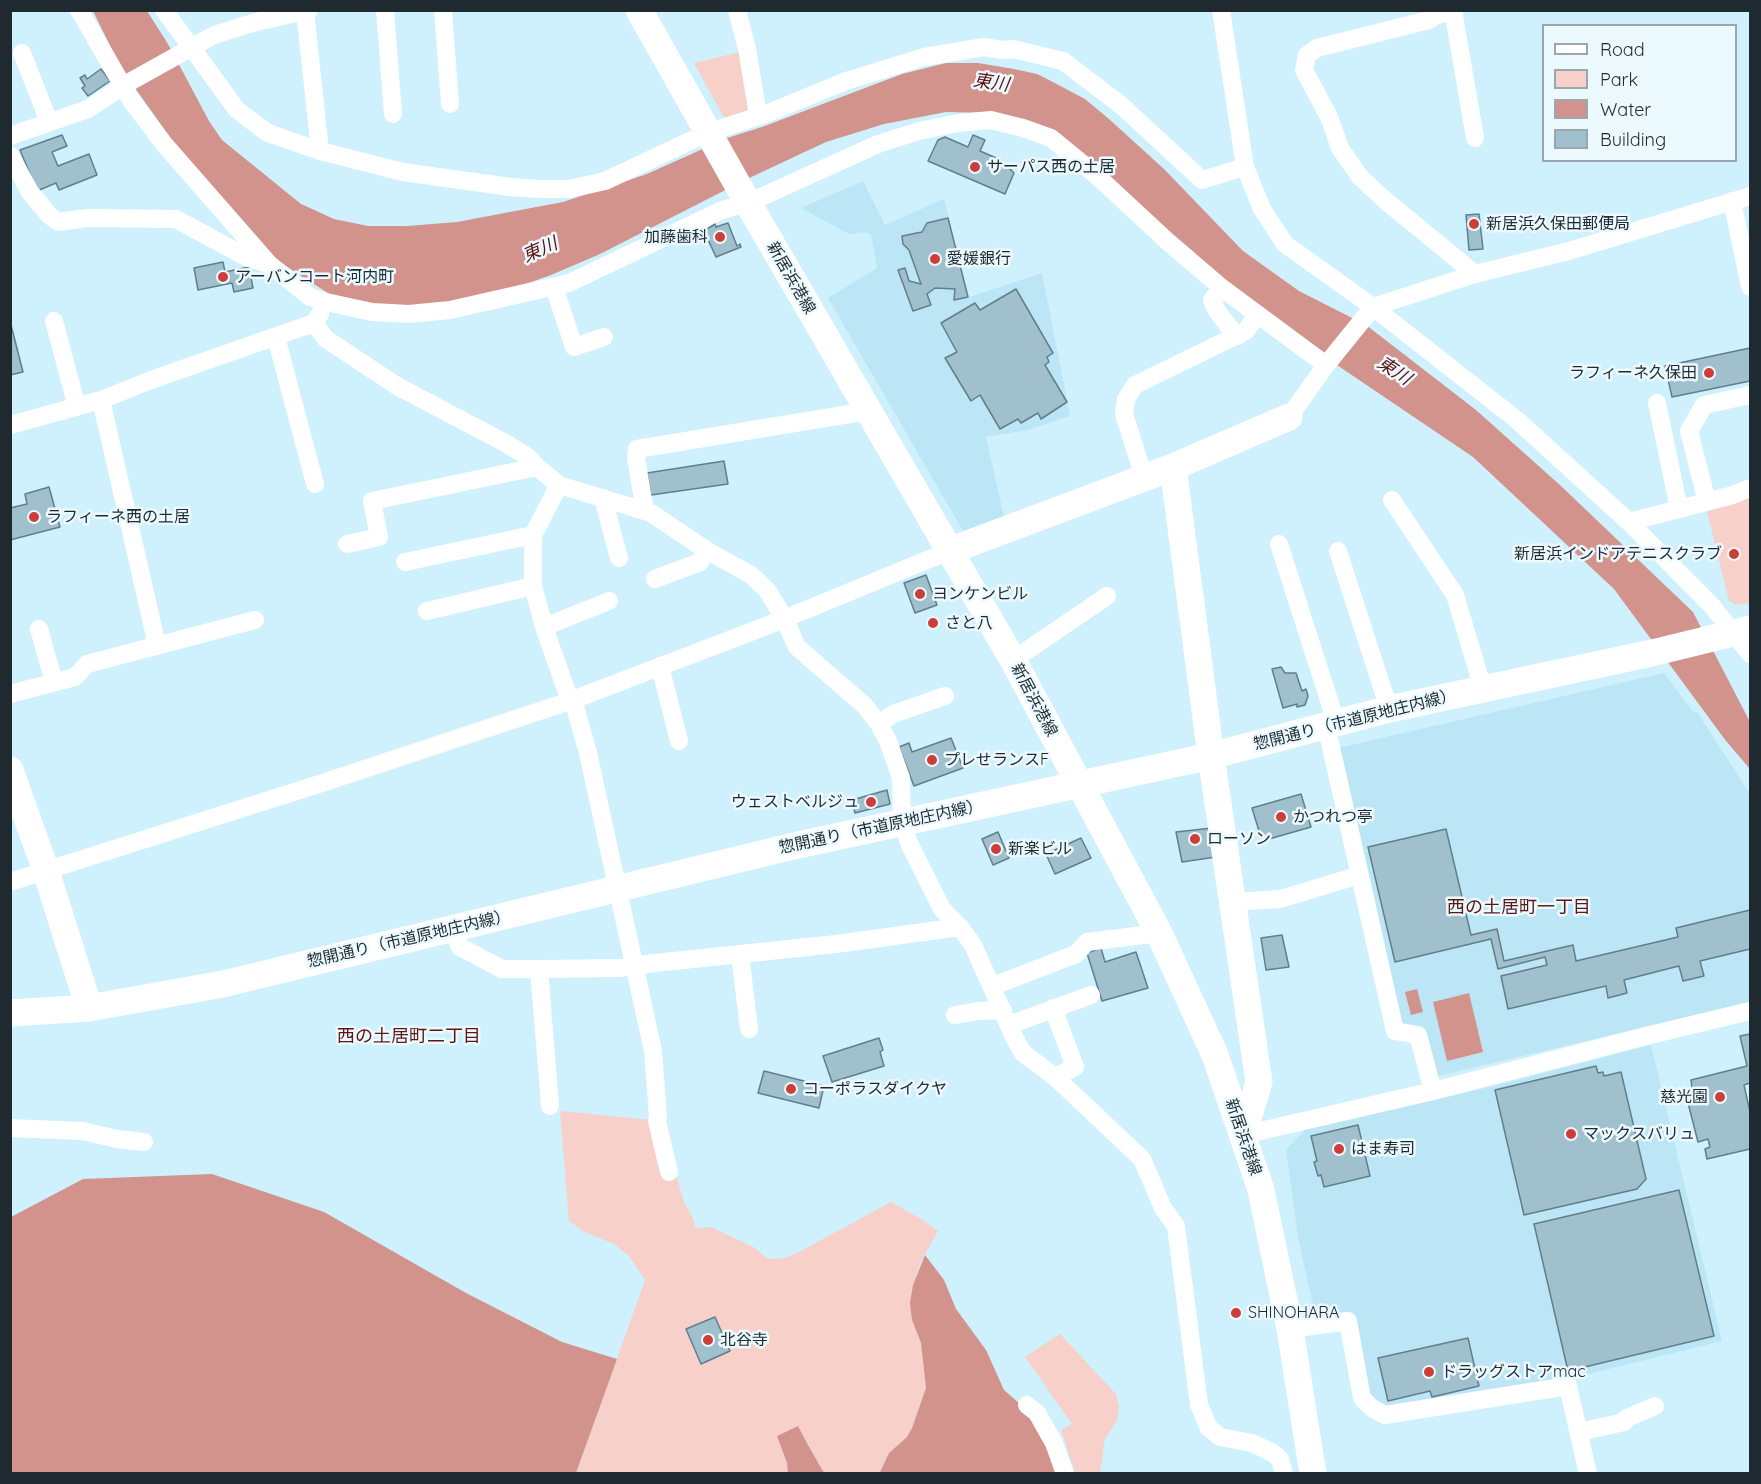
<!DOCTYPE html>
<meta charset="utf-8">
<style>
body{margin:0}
#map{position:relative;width:1761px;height:1484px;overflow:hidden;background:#cff0fd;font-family:Quicksand,sans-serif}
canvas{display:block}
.frame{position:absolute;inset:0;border:12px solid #1e2a2f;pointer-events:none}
.legend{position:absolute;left:1542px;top:24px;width:195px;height:138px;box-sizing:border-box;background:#ecfaff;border:2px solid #9aa7ac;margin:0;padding:8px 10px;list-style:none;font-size:18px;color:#1e2a2f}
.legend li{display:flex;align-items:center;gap:12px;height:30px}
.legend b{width:30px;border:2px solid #9aa7ac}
</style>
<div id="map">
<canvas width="1761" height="1484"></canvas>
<div class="frame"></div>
<ul class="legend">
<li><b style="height:8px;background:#fff"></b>Road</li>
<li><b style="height:16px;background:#f7d0ca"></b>Park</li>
<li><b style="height:16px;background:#d2938c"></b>Water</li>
<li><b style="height:16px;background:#9fc0cc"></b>Building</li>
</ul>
</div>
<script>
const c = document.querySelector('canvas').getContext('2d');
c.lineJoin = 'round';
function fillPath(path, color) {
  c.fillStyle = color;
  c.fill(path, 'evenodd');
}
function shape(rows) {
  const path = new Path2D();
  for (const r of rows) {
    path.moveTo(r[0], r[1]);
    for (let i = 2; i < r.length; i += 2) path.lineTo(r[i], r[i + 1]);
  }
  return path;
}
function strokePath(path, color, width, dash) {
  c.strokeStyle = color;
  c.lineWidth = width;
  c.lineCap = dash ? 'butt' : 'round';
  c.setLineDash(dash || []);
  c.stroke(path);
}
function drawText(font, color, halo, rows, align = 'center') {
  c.font = font + ' Quicksand,"Noto Sans JP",sans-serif';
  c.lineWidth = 5;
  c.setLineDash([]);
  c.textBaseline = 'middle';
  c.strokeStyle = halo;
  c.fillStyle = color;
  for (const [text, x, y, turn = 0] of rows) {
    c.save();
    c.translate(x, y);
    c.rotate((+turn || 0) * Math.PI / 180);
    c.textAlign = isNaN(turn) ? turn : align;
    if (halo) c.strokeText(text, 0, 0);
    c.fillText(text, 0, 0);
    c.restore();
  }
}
fillPath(shape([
 [863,181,885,225,944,199,969,297,1042,273,1070,416,1028,430,986,437,1005,521,966,536,828,298,877,268,871,234,865,232,849,234,801,208],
 [1664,673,1694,713,1697,712,1750,794,1750,1002,1438,1076,1422,1029,1399,1022,1338,748],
 [1651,1045,1722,1341,1569,1379,1384,1407,1369,1394,1365,1382,1352,1312,1315,1315,1298,1237,1286,1150,1305,1130,1490,1087]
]), '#bce6f6');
fillPath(shape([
 [744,51,754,109,731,118,723,116,694,63],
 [1750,497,1750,603,1736,605,1729,601,1706,508],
 [560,1111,651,1120,675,1172,684,1202,694,1220,695,1228,711,1227,755,1248,768,1259,786,1258,801,1251,891,1202,923,1220,938,1231,921,1261,913,1285,912,1320,921,1343,926,1388,912,1428,907,1437,889,1453,879,1473,824,1473,798,1426,777,1436,787,1463,788,1473,576,1473,645,1280,629,1256,614,1244,585,1232,569,1221],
 [1060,1334,1116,1394,1119,1408,1117,1421,1105,1439,1100,1473,1075,1473,1061,1430,1072,1424,1025,1357]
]), '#f7d0ca');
fillPath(shape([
 [212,1174,324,1212,466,1293,562,1342,617,1359,576,1473,11,1473,11,1217,83,1179],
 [925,1255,944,1280,956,1309,986,1350,1004,1390,1028,1411,1061,1473,879,1474,889,1453,907,1437,912,1428,926,1388,921,1343,912,1320,910,1303,913,1285],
 [798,1426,807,1443,824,1473,788,1473,787,1463,777,1436]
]), '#d1938b');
fillPath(shape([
 [93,11,147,11,168,44,209,121,222,140,301,204,334,219,368,226,408,226,457,222,563,202,647,174,727,138,762,127,902,74,946,63,978,63,1014,69,1037,74,1049,80,1085,99,1109,119,1164,169,1243,251,1299,291,1366,325,1476,410,1561,486,1693,612,1750,722,1750,769,1726,741,1614,589,1473,457,1334,363,1243,298,1039,127,1024,119,990,113,946,112,884,124,826,142,745,180,600,254,551,275,520,286,434,308,375,305,331,295,267,254,200,180,121,68],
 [1417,989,1423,1012,1411,1015,1405,992],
 [1469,993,1483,1052,1447,1061,1433,1002]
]), '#d2938c');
const building = shape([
 [101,69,110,81,88,96,82,88,85,86,80,78,85,75,87,79,101,69],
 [62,135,67,146,52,152,58,166,89,154,97,175,59,190,56,183,37,191,20,150,62,135],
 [973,135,985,140,980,151,1001,160,1014,173,1005,194,928,161,938,140,945,137,968,147,973,135],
 [1479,214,1483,249,1469,250,1466,215,1479,214],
 [948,218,968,297,954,300,955,289,935,288,927,294,931,305,913,311,898,270,905,268,909,281,921,284,909,250,903,244,902,236,922,232,927,223,948,218],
 [728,223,737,246,740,244,741,247,716,257,704,231,715,224,716,227,728,223],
 [223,262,225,272,249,267,253,288,234,292,232,283,198,290,194,268,223,262],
 [1016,289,1053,353,1047,357,1049,362,1045,365,1067,402,1041,419,1038,413,1021,423,1018,419,1000,429,980,395,971,401,945,358,957,352,941,323,975,303,980,310,1016,289],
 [10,321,23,372,10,375,10,321],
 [1750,348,1750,381,1672,397,1665,366,1750,348],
 [724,461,728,484,651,495,647,473,724,461],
 [49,487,60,527,10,540,10,508,27,504,25,494,49,487],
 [926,575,937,605,915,613,904,583,926,575],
 [1281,667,1285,673,1296,673,1302,691,1306,689,1308,696,1305,705,1297,707,1297,704,1283,708,1272,669,1281,667],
 [951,738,963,768,914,786,899,747,909,743,912,752,951,738],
 [887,790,890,804,855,813,852,800,887,790],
 [1301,794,1311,827,1262,841,1252,808,1301,794],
 [1212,828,1216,857,1182,862,1176,832,1212,828],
 [1446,829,1471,935,1497,929,1504,961,1573,945,1576,961,1678,937,1676,928,1750,910,1750,949,1700,961,1704,976,1683,981,1679,966,1624,980,1627,993,1608,998,1606,986,1508,1009,1501,976,1547,965,1545,957,1498,969,1491,939,1395,962,1368,847,1446,829],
 [998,832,1009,858,993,865,982,839,998,832],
 [1081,838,1091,858,1055,874,1046,854,1081,838],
 [1282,935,1289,967,1266,970,1261,938,1282,935],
 [1101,948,1105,962,1136,952,1148,988,1102,1001,1087,953,1101,948],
 [1750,1034,1750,1083,1744,1085,1750,1112,1750,1149,1707,1159,1705,1149,1710,1147,1708,1139,1698,1142,1687,1099,1698,1096,1696,1087,1692,1088,1691,1080,1747,1066,1740,1036,1750,1034],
 [879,1038,883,1050,880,1052,884,1066,832,1082,823,1056,879,1038],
 [1596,1066,1598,1073,1603,1072,1604,1076,1621,1072,1646,1179,1637,1189,1524,1215,1495,1090,1596,1066],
 [764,1071,824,1086,819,1108,758,1093,764,1071],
 [1358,1125,1370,1176,1324,1187,1321,1175,1318,1176,1314,1162,1317,1161,1311,1136,1358,1125],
 [1679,1190,1714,1336,1568,1371,1534,1224,1679,1190],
 [715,1317,730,1351,701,1364,686,1329,715,1317],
 [1468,1338,1479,1386,1432,1397,1430,1391,1388,1401,1378,1358,1468,1338]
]);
fillPath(building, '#9fc0cc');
strokePath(building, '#617f8b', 1.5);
strokePath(shape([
 [79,10,131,100,164,144,269,264,310,297,326,302,372,312,409,314,450,310,569,283,722,210,748,203,878,144,919,131,958,123,991,120,1023,128,1051,138,1096,175,1166,240,1222,288,1326,365],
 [164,10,237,110,268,133,320,151,403,172,510,187,539,189,569,189,605,181,707,133,768,113,846,81,924,57,984,47,1002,50,1013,49,1063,61,1122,106,1202,180,1245,167],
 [385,10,393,114],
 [443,10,450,104],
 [737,10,747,49,758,115],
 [1221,10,1245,167,1262,209,1285,244,1373,307,1517,420,1629,522,1712,606,1750,654],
 [1453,10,1435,16,1429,20,1317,48,1307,55,1304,70,1329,117,1340,148,1360,177,1386,201,1475,274],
 [1453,10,1475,138],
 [305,11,320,151],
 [22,53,49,122],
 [10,136,88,109,126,84,214,35,256,22,309,10],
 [10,155,30,192,49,215,58,222,87,218,176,219,248,258,268,264],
 [1732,201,1750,287],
 [554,287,574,347,604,337],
 [1222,288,1212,300,1217,311,1230,328,1238,336],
 [54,321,77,407],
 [314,323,326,339,397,386,507,444,528,457,537,467,559,485,651,513,706,550,751,575,767,590,784,618,797,647,864,705,879,724,888,741,901,778,902,823,909,843,942,909,960,927,973,945,1014,1037,1023,1053,1055,1077,1142,1159,1163,1208,1176,1226,1199,1405,1209,1428,1220,1437,1252,1443,1273,1453,1280,1459,1284,1474],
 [276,337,315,484],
 [101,400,157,645],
 [1657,403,1679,509],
 [1289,417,1326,365,1373,307,1475,274,1569,251,1750,196],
 [10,425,101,400,151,380,314,323,320,314],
 [1144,477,1124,414,1126,399,1135,385,1246,331,1257,314],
 [559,485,533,535,533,586,544,627,570,701,575,707,588,753,653,1051,658,1116,657,1121,669,1172],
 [603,498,619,558],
 [1392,500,1455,595,1483,689],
 [1707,502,1689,431,1704,405,1750,395],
 [645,511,636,458,637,449,868,411],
 [1629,522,1733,495,1750,488],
 [347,544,379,537,372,501,537,467],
 [1279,544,1336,722],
 [1338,551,1389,709],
 [405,562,533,535],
 [655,579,700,562,706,550],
 [427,611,533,586],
 [544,627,609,601],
 [39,629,54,682],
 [1013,660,1107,596],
 [660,666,679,741],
 [10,694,75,677,87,664,255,620],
 [879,724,893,714,945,696],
 [1326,725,1395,1031,1418,1035,1433,1091],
 [10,882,316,785,570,701,774,623,949,551],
 [1233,902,1280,899,1360,875],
 [452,929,460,947,502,969,539,969,621,968,636,965,836,944,960,927],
 [740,954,749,1029],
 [539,969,550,1106],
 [993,986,1076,954,1087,942,1159,933],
 [1053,1008,1075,1067,1055,1077],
 [955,1015,978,1011,1003,1010],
 [1009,1025,1091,995],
 [10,1128,83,1131,117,1139,144,1142],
 [1243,1135,1433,1091,1646,1036,1750,1011],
 [1290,1329,1348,1321,1362,1398,1372,1408,1385,1415,1568,1386,1588,1474],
 [1027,1405,1037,1413,1054,1443,1065,1474],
 [1579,1432,1624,1422,1627,1418,1655,1406]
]), '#fff', 18);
strokePath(shape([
 [639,10,748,203,1013,660,1159,933,1215,1055,1261,1190,1290,1329,1313,1474],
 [1173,467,1211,756,1259,1082,1243,1135],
 [949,551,1173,467,1289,417],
 [10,770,46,871,89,1008],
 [10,1013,89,1008,223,984,798,845,1211,756,1389,709,1652,653,1750,629]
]), '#fff', 27);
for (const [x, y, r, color] of [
 [975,167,6,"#cc3e38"],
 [1474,224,6,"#cc3e38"],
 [720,237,6,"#cc3e38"],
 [935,259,6,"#cc3e38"],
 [223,277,6,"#cc3e38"],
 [1709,373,6,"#cc3e38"],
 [34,517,6,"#cc3e38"],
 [1734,554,6,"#cc3e38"],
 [920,594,6,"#cc3e38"],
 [933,623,6,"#cc3e38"],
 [932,760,6,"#cc3e38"],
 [871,802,6,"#cc3e38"],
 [1281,817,6,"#cc3e38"],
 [1195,839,6,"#cc3e38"],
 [996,849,6,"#cc3e38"],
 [791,1089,6,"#cc3e38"],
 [1720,1097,6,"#cc3e38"],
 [1571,1134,6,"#cc3e38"],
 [1339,1149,6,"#cc3e38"],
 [1236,1313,6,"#cc3e38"],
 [708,1340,6,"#cc3e38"],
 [1429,1372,6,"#cc3e38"]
]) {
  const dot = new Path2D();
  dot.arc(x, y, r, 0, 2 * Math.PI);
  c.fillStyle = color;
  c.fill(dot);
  strokePath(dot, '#ecfaff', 2);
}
drawText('16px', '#1e2a2f', '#ecfaff', [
 ["サーパス西の土居",987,167],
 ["新居浜久保田郵便局",1486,224],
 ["加藤歯科",708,237,"right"],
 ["愛媛銀行",947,259],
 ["アーバンコート河内町",235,277],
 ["ラフィーネ久保田",1697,373,"right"],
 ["ラフィーネ西の土居",46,517],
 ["新居浜インドアテニスクラブ",1722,554,"right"],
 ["ヨンケンビル",932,594],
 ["さと八",945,623],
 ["プレせランスF",944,760],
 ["ウェストベルジュ",859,802,"right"],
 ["かつれつ亭",1293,817],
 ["ローソン",1207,839],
 ["新楽ビル",1008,849],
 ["コーポラスダイクヤ",803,1089],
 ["慈光園",1708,1097,"right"],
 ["マックスバリュ",1583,1134],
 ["はま寿司",1351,1149],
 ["SHINOHARA",1248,1313],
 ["北谷寺",720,1340],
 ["ドラッグストアmac",1441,1372]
], 'left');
drawText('16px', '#1e2a2f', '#ecfaff', [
 ["新居浜港線",791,278,60],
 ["新居浜港線",1034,700,62],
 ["惣開通り（市道原地庄内線）",1355,720,-14],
 ["惣開通り（市道原地庄内線）",881,827,-12],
 ["惣開通り（市道原地庄内線）",409,939,-13],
 ["新居浜港線",1243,1137,71]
]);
drawText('italic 18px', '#5a100e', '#ecfaff', [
 ["東川",991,83,8],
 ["東川",540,250,-24],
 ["東川",1394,371,33]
]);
drawText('18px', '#5b1714', '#ecfaff', [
 ["西の土居町一丁目",1519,908],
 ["西の土居町二丁目",409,1037]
]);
</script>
